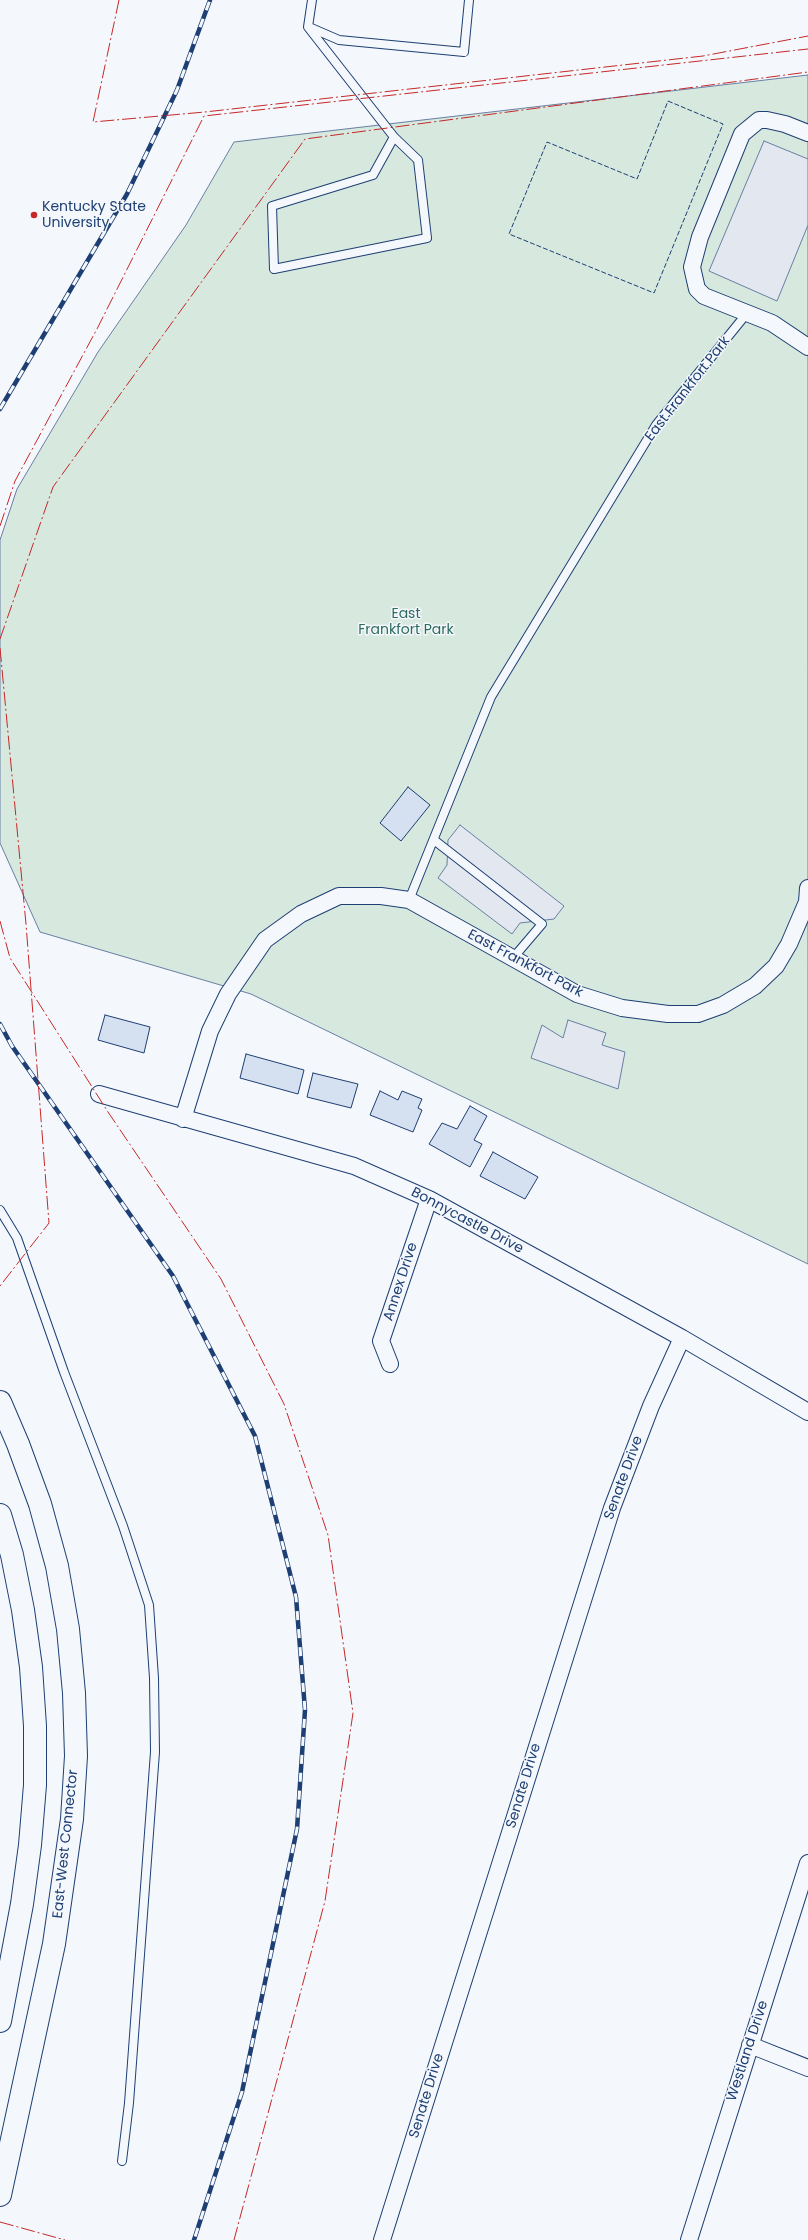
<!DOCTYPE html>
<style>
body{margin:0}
canvas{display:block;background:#f4f7fb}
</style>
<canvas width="808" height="2240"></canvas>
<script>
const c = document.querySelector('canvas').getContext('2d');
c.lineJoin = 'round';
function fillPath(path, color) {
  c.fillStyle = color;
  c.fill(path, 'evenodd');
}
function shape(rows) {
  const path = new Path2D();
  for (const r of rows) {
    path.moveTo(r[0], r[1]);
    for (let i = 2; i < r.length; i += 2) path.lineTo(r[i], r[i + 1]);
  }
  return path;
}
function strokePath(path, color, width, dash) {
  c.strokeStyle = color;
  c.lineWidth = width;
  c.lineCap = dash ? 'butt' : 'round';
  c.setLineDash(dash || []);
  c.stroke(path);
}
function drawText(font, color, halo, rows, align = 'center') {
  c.font = font + ' Poppins,sans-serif';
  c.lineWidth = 3;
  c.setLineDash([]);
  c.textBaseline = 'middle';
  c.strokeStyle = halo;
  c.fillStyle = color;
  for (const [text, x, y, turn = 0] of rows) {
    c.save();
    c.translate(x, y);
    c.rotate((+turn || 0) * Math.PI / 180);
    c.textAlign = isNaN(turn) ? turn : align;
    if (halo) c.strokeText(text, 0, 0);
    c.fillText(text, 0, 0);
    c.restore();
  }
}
const green = shape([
 [808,75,808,1264,251,994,40,932,0,843,0,540,17,489,98,352,186,225,234,142,808,75]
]);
fillPath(green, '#d7e8df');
strokePath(green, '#687fa3', 1);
const parking = shape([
 [764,141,808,159,808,225,777,301,709,271,764,141],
 [460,825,564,906,554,919,520,923,512,934,438,878,447,865,448,840,460,825],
 [568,1020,606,1033,602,1045,625,1052,618,1089,531,1058,542,1025,563,1038,568,1020]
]);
fillPath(parking, '#e3e8f0');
strokePath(parking, '#687fa3', 1);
const building = shape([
 [408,787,430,805,401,841,380,823,408,787],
 [105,1015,150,1027,144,1053,98,1040,105,1015],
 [246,1054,304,1070,298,1094,240,1078,246,1054],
 [313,1073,358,1084,351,1108,307,1097,313,1073],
 [380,1091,398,1100,402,1091,422,1099,418,1108,422,1110,413,1132,370,1115,380,1091],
 [470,1106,487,1116,474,1140,482,1144,470,1167,429,1144,442,1123,457,1129,470,1106],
 [493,1152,538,1177,525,1199,480,1176,493,1152]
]);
fillPath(building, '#d5e0f0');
strokePath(building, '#1d3f73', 1);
const lane = shape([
 [312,0,308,27,394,137,418,160,427,238,274,269,272,206,373,175,394,137],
 [309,27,339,40,464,52,469,0],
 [434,840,542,924,513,958],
 [409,900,491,697,656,425,748,312],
 [0,1210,17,1238,64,1372,123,1526,149,1605,154,1678,155,1752,129,2103,122,2161]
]);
const street = shape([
 [808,133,785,124,767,120,759,120,742,134,700,237,692,267,697,289,704,296,772,323,808,347],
 [99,1094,354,1166,429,1199,682,1338,808,1412],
 [183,1119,210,1031,228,994,265,940,301,914,339,896,381,896,409,900,577,994,622,1008,668,1014,698,1014,723,1005,755,986,776,966,789,944,807,902,808,888],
 [390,1364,381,1341,429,1199],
 [750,2045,808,2068],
 [382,2240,612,1508,651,1406,682,1338],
 [689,2240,808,1863]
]);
const primary = shape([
 [0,1402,18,1444,40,1504,57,1566,68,1629,74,1693,76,1756,72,1819,54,1944,0,2195],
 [0,1515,12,1555,23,1610,31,1667,35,1726,35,1785,30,1845,22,1904,0,2021]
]);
strokePath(lane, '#1d3f73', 10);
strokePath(street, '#1d3f73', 18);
strokePath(primary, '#1d3f73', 24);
strokePath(lane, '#f4f7fb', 8);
strokePath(street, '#f4f7fb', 16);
strokePath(primary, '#f4f7fb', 22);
const rail = shape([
 [0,409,127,194,177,90,210,0],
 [0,1024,12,1046,173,1276,255,1436,296,1597,305,1710,297,1829,242,2092,194,2240]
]);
strokePath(rail, '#1d3f73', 4.5);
strokePath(rail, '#f4f7fb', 3, [9]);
strokePath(shape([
 [668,101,723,124,654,293,509,234,547,142,637,179,668,101]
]), '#1d3f73', 1, [5, 2]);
strokePath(shape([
 [119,0,93,122,205,112,703,56,808,36],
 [0,526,15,481,98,327,204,116,808,49],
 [0,639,53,487,305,139,808,72],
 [0,648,26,924,49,1223,0,1286],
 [0,921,10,958,108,1112,221,1279,284,1404,328,1535,353,1713,325,1901,234,2240],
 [0,2222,65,2240]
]), '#c62828', 1, [14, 3, 2, 3]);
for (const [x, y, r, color] of [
 [34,215,4,"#c62828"]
]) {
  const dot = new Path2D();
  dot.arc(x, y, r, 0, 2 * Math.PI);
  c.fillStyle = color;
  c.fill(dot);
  strokePath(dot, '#f4f7fb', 1.5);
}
drawText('14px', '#1d3f73', '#f4f7fb', [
 ["Kentucky State",42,207],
 ["University",42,223]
], 'left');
drawText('14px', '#1d3f73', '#f4f7fb', [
 ["East Frankfort Park",688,389,-52],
 ["East Frankfort Park",525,964,28],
 ["Bonnycastle Drive",467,1221,28],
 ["Annex Drive",401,1282,-72],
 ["Senate Drive",624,1478,-70],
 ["Senate Drive",524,1786,-73],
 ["East-West Connector",66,1844,-84],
 ["Westland Drive",748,2051,-72],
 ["Senate Drive",427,2096,-73]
]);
drawText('14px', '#2c6c60', '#f4f7fb', [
 ["East",406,614],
 ["Frankfort Park",406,630]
]);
</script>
